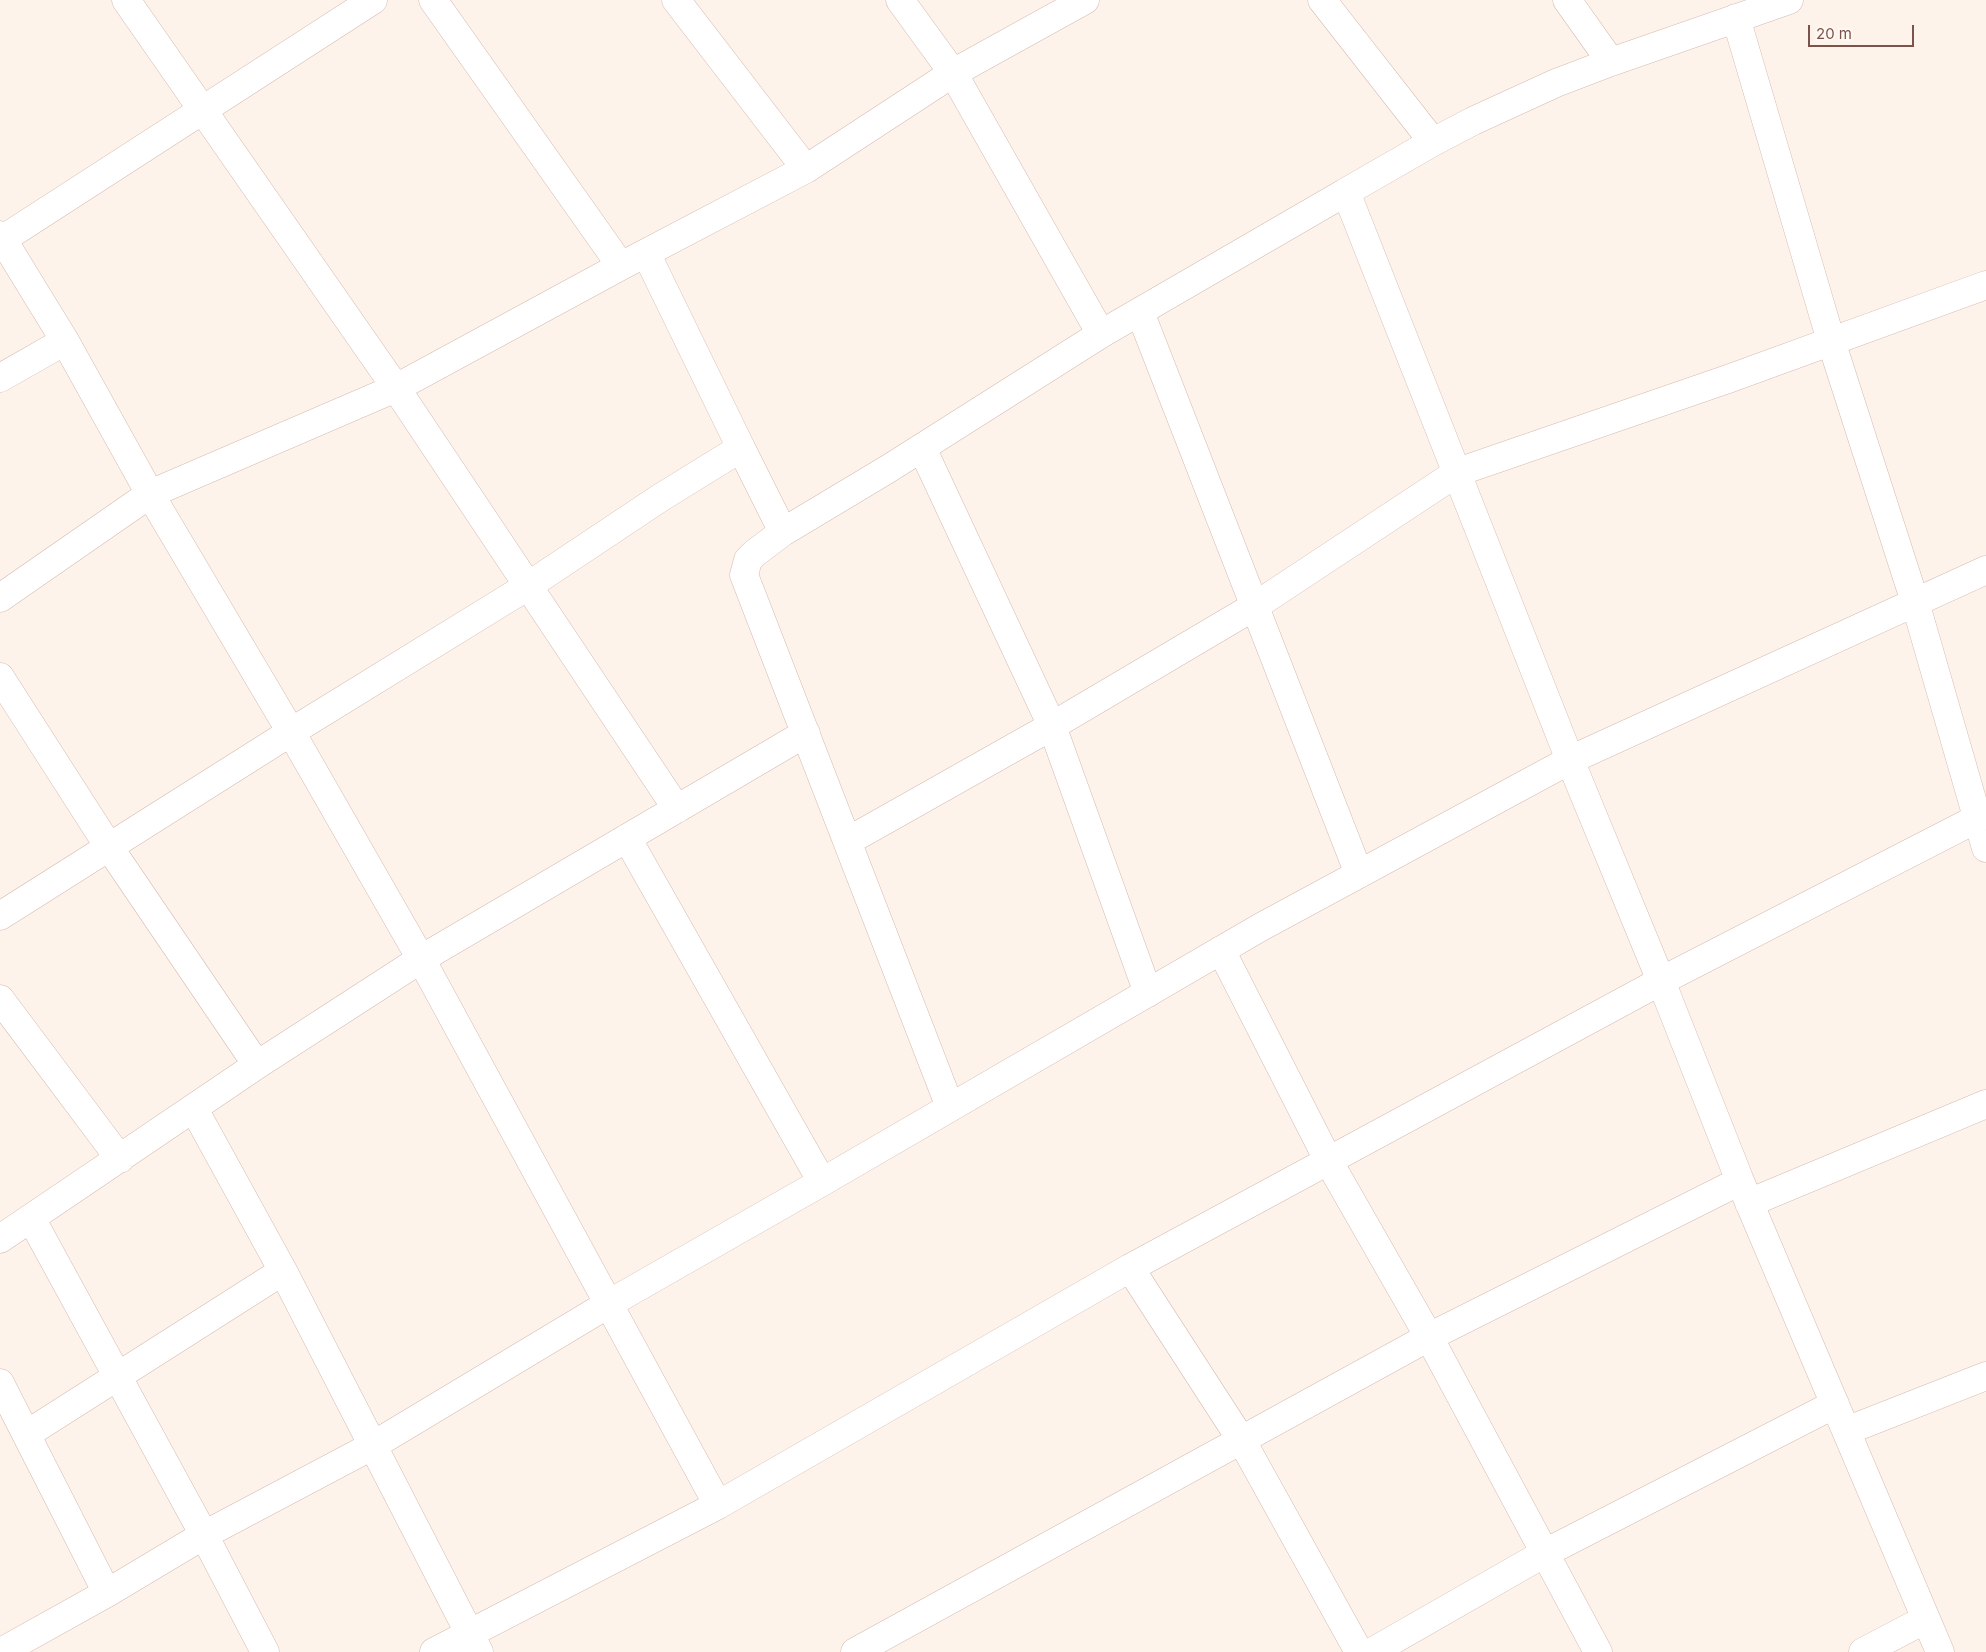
<!DOCTYPE html>
<style>
body{margin:0}
#map{position:relative;width:1986px;height:1652px;overflow:hidden;background:#fef3ea;font-family:Inter,sans-serif}
canvas{display:block}
.scale{position:absolute;left:1808px;top:25px;width:106px;height:22px;box-sizing:border-box;border:2px solid #7c534a;border-top:0;padding-left:6px;font-size:15px;line-height:18px;white-space:nowrap;color:#7c534a;-webkit-text-stroke:4px #fff8f2;paint-order:stroke}
</style>
<div id="map">
<canvas width="1986" height="1652"></canvas>
<div class="scale">20 m</div>
</div>
<script>
const c = document.querySelector('canvas').getContext('2d');
c.lineJoin = 'round';
function shape(rows) {
  const path = new Path2D();
  for (const r of rows) {
    path.moveTo(r[0], r[1]);
    for (let i = 2; i < r.length; i += 2) path.lineTo(r[i], r[i + 1]);
  }
  return path;
}
function strokePath(path, color, width, dash) {
  c.strokeStyle = color;
  c.lineWidth = width;
  c.lineCap = dash ? 'butt' : 'round';
  c.setLineDash(dash || []);
  c.stroke(path);
}
const minor = shape([
 [126,0,396,388,677,809],
 [433,0,621,266],
 [676,0,806,169],
 [900,0,953,73,1101,334],
 [1322,0,1433,142,1346,192],
 [1567,0,1611,62],
 [1736,18,1831,341,1915,602,1986,848],
 [1433,142,1473,121,1556,83,1611,62,1789,0],
 [0,235,65,341,150,494,291,732,421,959,718,1505],
 [3,239,373,0],
 [646,253,741,448],
 [1140,312,1359,874],
 [0,378,65,341],
 [922,448,1052,726,1148,993],
 [783,532,755,553,748,560,744,575,950,1107],
 [0,598,150,494,396,388,621,266,806,169,953,73,1085,0],
 [0,677,109,847,257,1065],
 [627,838,822,1182],
 [848,841,1052,726,1255,606,1458,472,1728,379,1986,285],
 [0,916,291,732,528,586,660,498,741,448,783,532,888,469,1101,334,1346,192,1570,760,1661,981,1130,1268,718,1505,434,1652],
 [1221,950,1329,1162,1429,1337,1598,1652],
 [0,999,120,1159],
 [194,1109,283,1271,479,1652],
 [1749,1203,1986,1104],
 [31,1218,204,1535,265,1652],
 [0,1239,257,1065,421,959,806,733],
 [1130,1268,1242,1441,1359,1652],
 [0,1383,107,1593],
 [1846,1431,1986,1376],
 [27,1434,283,1271],
 [1,1652,107,1593,204,1535,372,1446,610,1303,822,1182,1261,927,1570,760,1986,570],
 [855,1652,1429,1337,1740,1181],
 [1372,1652,1545,1553,1835,1404],
 [1863,1652,1926,1619],
 [1940,1652,1740,1181,1661,981,1986,814]
]);
strokePath(minor, '#d4bab1', 29);
strokePath(minor, '#fff', 28);
</script>
